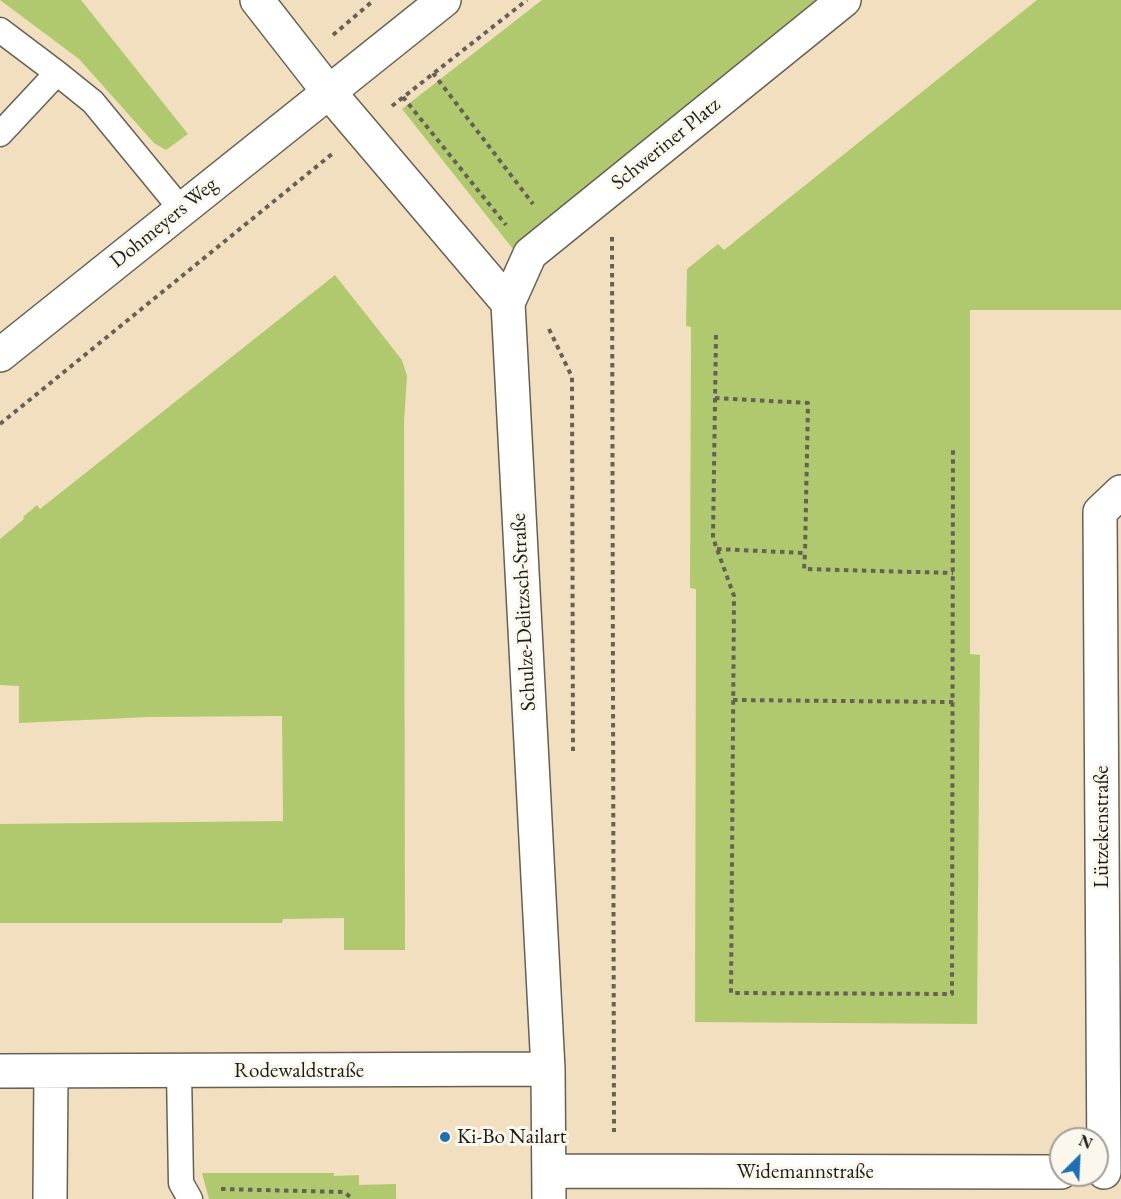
<!DOCTYPE html>
<meta charset="utf-8">
<style>
body{margin:0}
#map{position:relative;width:1121px;height:1199px;overflow:hidden;background:#f1dfc0;font-family:"EB Garamond",serif}
canvas{display:block}
.north{position:absolute;left:1049px;top:1127px;width:60px;height:60px;box-sizing:border-box;background:#fbf7ec;border:2px solid #a29f99;border-radius:50%;rotate:24deg;font-size:16px;font-weight:700;line-height:24px;text-align:center;color:#1c1c1c}
.north::after{content:'';display:block;margin:auto;width:21px;height:27px;background:#1f6fb2;clip-path:polygon(50% 0,100% 100%,50% 72%,0 100%)}
</style>
<div id="map">
<canvas width="1121" height="1199"></canvas>
<div class="north">N</div>
</div>
<script>
const c = document.querySelector('canvas').getContext('2d');
c.lineJoin = 'round';
function fillPath(path, color) {
  c.fillStyle = color;
  c.fill(path, 'evenodd');
}
function shape(rows) {
  const path = new Path2D();
  for (const r of rows) {
    path.moveTo(r[0], r[1]);
    for (let i = 2; i < r.length; i += 2) path.lineTo(r[i], r[i + 1]);
  }
  return path;
}
function strokePath(path, color, width, dash) {
  c.strokeStyle = color;
  c.lineWidth = width;
  c.lineCap = dash ? 'butt' : 'round';
  c.setLineDash(dash || []);
  c.stroke(path);
}
function drawText(font, color, halo, rows, align = 'center') {
  c.font = font + ' "EB Garamond",serif';
  c.lineWidth = 6;
  c.setLineDash([]);
  c.textBaseline = 'middle';
  c.strokeStyle = halo;
  c.fillStyle = color;
  for (const [text, x, y, turn = 0] of rows) {
    c.save();
    c.translate(x, y);
    c.rotate((+turn || 0) * Math.PI / 180);
    c.textAlign = isNaN(turn) ? turn : align;
    if (halo) c.strokeText(text, 0, 0);
    c.fillText(text, 0, 0);
    c.restore();
  }
}
fillPath(shape([
 [0,0,81,0,188,134,166,150,154,143,79,59],
 [542,0,829,0,517,254,402,109],
 [1037,0,1121,0,1121,310,970,310,970,654,980,655,977,1024,695,1022,696,589,690,588,691,327,686,326,687,269,718,244,724,250],
 [335,275,402,360,407,376,404,422,405,950,344,950,344,918,283,919,282,923,0,923,0,824,283,821,282,716,150,717,19,723,19,686,0,685,0,539,24,519,23,517,37,505,40,509],
 [202,1173,334,1173,334,1176,359,1175,359,1185,396,1184,396,1199,209,1199]
]), '#b1c96e');
const lane = shape([
 [0,30,57,73],
 [0,134,57,73,93,102,181,209],
 [179,1072,181,1183,190,1199]
]);
const street = shape([
 [257,0,328,91,508,303,548,1069,549,1199],
 [508,303,530,254,844,0],
 [0,355,444,0],
 [0,1071,548,1069],
 [549,1171,1061,1172],
 [1104,1172,1100,512,1121,492],
 [50,1199,51,1072]
]);
strokePath(lane, '#676055', 27);
strokePath(street, '#676055', 36);
strokePath(shape([
 [333,35,374,0],
 [433,73,533,204],
 [403,97,506,225],
 [392,106,527,0],
 [612,237,614,1132],
 [549,329,572,377,573,751],
 [716,335,713,538,734,596,731,993,952,994,953,449],
 [715,398,808,403,805,553],
 [0,424,332,154],
 [717,549,805,553,804,569,953,573],
 [733,700,953,702],
 [221,1189,344,1192,353,1199]
]), '#676055', 4, [4.5, 4.5]);
strokePath(lane, '#fff', 24);
strokePath(street, '#fff', 33);
for (const [x, y, r, color] of [
 [445,1137,6,"#1f6fb2"]
]) {
  const dot = new Path2D();
  dot.arc(x, y, r, 0, 2 * Math.PI);
  c.fillStyle = color;
  c.fill(dot);
  strokePath(dot, '#fbf7ec', 2);
}
drawText('21px', '#1c1c1c', '#fbf7ec', [
 ["Schweriner Platz",666,144,-39],
 ["Dohmeyers Weg",164,223,-39],
 ["Schulze-Delitzsch-Straße",524,612,-93],
 ["Lützekenstraße",1102,827,-90],
 ["Rodewaldstraße",299,1071],
 ["Widemannstraße",805,1172]
]);
drawText('21px', '#1c1c1c', '#fbf7ec', [
 ["Ki-Bo Nailart",457,1137]
], 'left');
</script>
